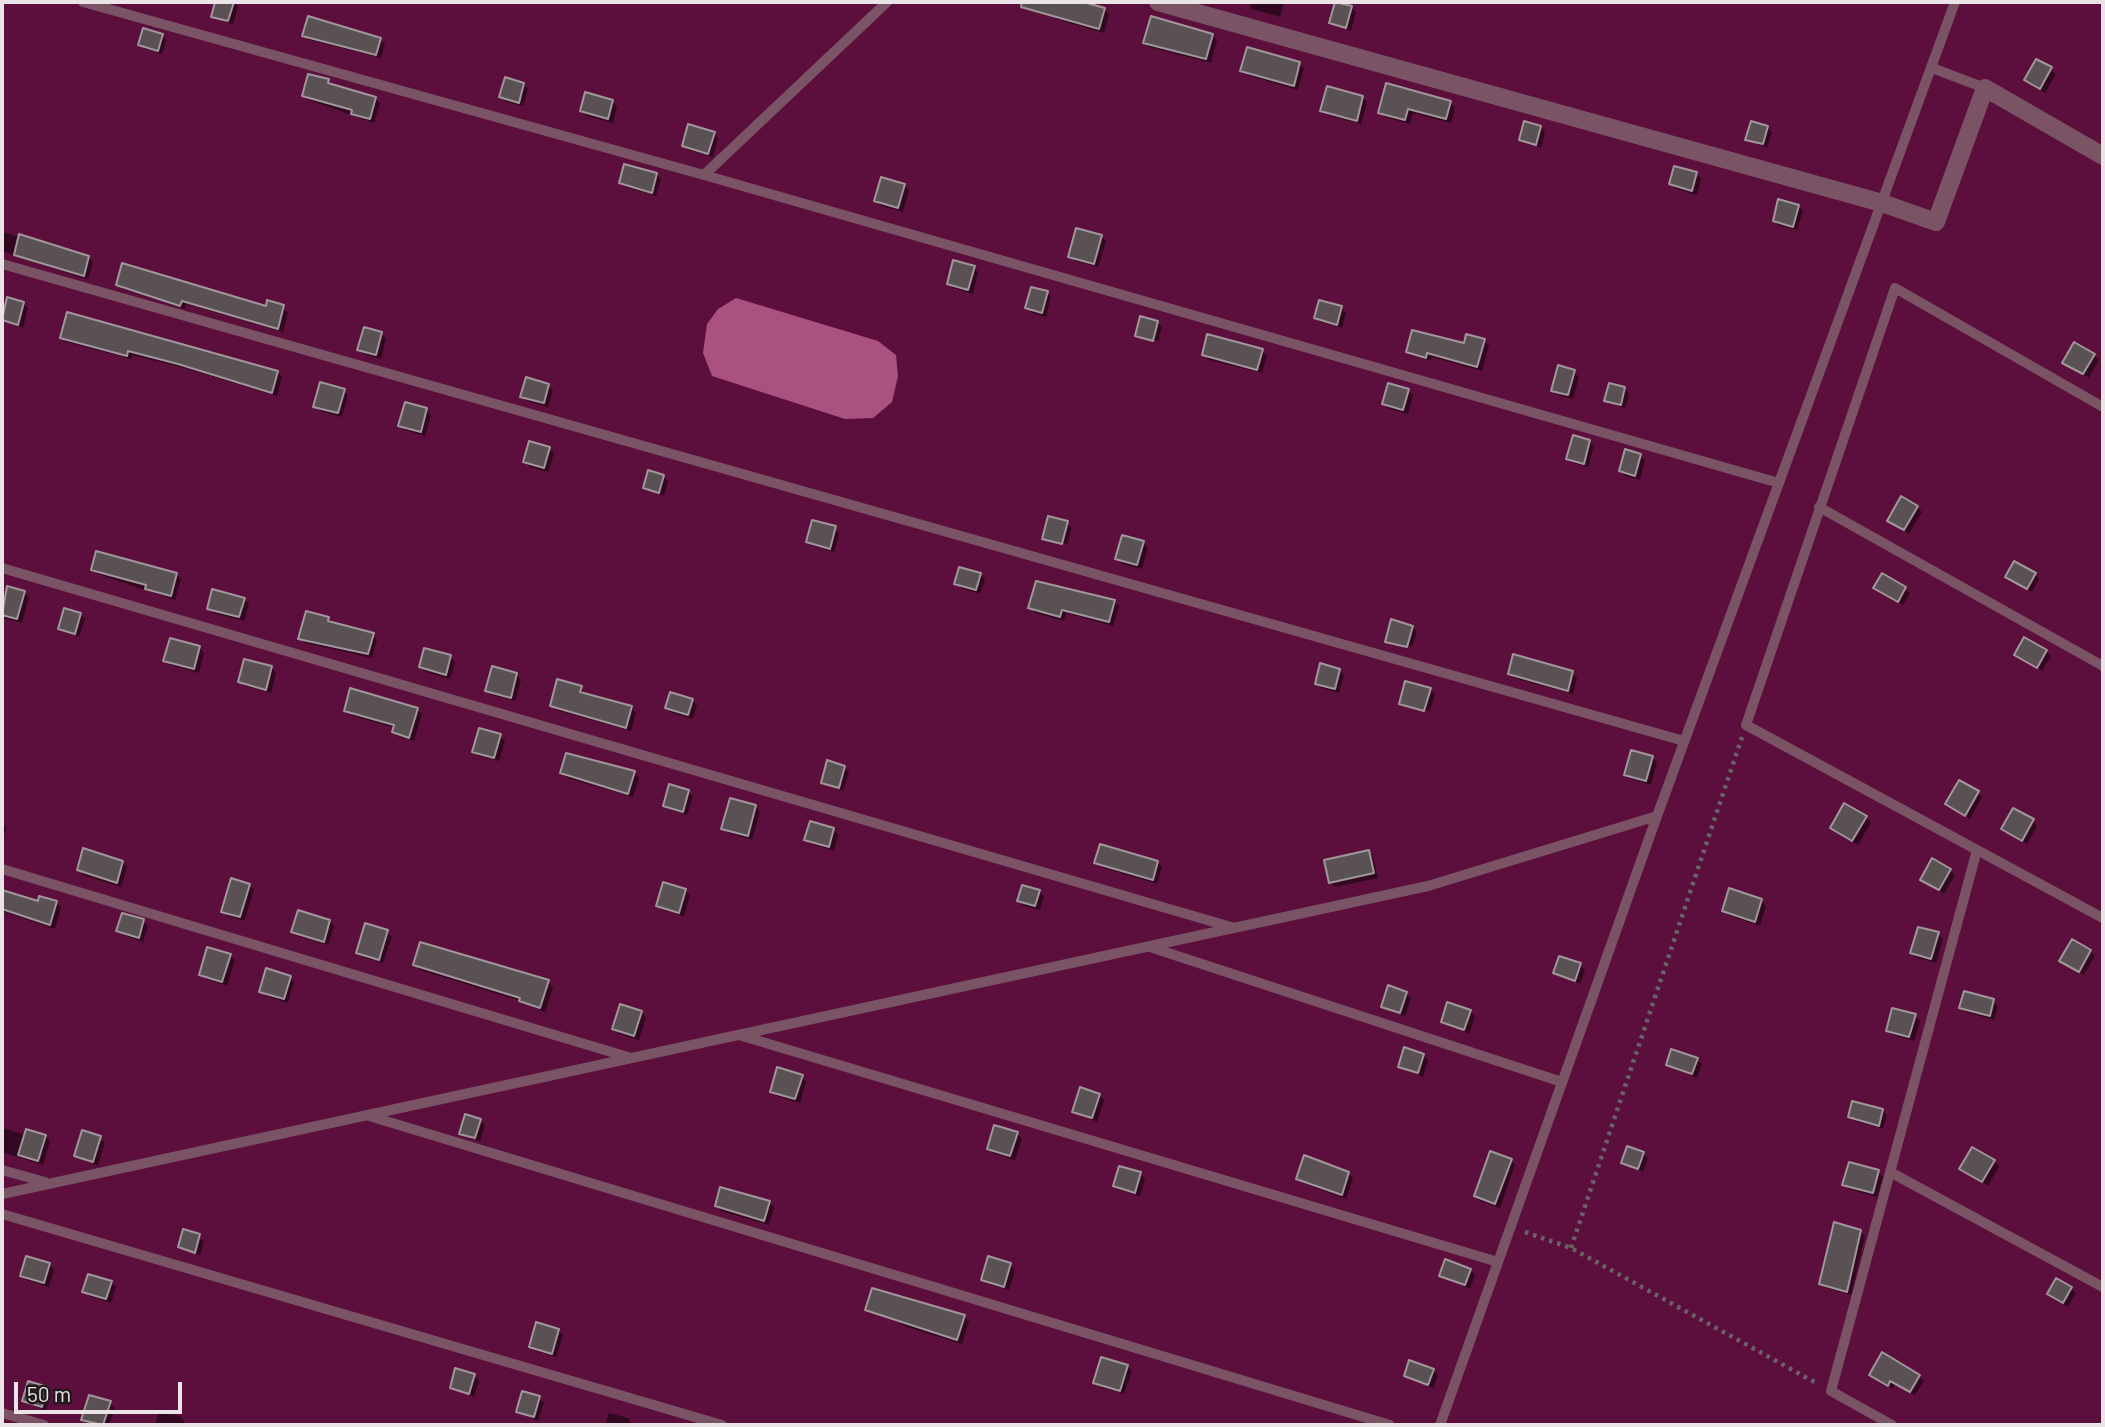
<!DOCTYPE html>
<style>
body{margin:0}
#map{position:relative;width:2105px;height:1427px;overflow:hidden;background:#2b2326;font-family:Barlow,sans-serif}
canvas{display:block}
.frame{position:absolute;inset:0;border:4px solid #eae4e7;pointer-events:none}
.scale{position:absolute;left:14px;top:1382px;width:168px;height:32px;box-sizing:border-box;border:4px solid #eae4e7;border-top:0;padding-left:9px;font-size:21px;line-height:24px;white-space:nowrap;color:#eae4e7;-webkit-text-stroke:5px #21191d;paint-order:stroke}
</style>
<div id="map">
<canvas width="2105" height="1427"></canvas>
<div class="frame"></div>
<div class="scale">50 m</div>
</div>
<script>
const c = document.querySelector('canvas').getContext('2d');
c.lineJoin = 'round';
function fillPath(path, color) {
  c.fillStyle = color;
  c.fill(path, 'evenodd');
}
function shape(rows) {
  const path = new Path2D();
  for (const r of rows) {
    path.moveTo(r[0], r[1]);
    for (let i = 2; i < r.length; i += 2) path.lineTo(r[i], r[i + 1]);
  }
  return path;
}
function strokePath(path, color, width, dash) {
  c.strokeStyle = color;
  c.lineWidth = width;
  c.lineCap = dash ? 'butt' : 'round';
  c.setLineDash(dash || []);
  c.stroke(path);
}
fillPath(shape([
 [2,2,2103,2,2103,1425,2,1425]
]), '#5c0f3c');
fillPath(shape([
 [736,298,878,341,896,355,898,376,892,402,873,418,845,419,712,376,703,353,707,324,718,309]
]), '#ab517f');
fillPath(shape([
 [217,2,234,2,238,6,233,25,213,16],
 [1055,2,1077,2,1104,9,1109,14,1104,33,1056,19,1052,15],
 [1248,2,1284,2,1280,17,1252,9],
 [1351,7,1356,12,1351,31,1331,22],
 [162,35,166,40,162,54,145,49,140,45],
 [304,36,380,39,385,44,381,58,309,40],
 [1212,36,1217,40,1211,63,1150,47,1145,43],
 [2037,61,2056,74,2045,93,2026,80],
 [1299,64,1304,68,1298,90,1247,75,1242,70],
 [328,81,333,86,375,98,380,103,374,123,309,100,304,96],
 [523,84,528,89,523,106,506,102,501,97],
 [586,95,613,102,617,107,613,123,586,116,582,111],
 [1363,98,1367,102,1361,124,1327,115,1322,110],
 [1450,103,1455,108,1451,123,1413,113,1410,124,1385,117,1380,112],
 [1541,127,1545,132,1541,148,1521,139],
 [1767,127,1772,132,1767,148,1747,139],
 [714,133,718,138,713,157,688,150,684,146],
 [656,174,661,179,656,196,625,187,621,183],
 [1696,174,1701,178,1697,195,1676,189,1671,184],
 [904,185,909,190,903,212,881,206,876,201],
 [1798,206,1803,211,1797,230,1779,226,1774,221],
 [2,232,88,257,93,262,88,280,2,251],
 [1101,237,1106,241,1098,267,1075,261,1070,256],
 [974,268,978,272,973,294,953,288,949,284],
 [118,285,267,308,268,303,288,312,283,332,186,304,185,309,123,289],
 [1047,293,1051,297,1046,317,1032,313,1027,308],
 [23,303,28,308,23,328,2,319],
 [1341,308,1346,313,1342,328,1321,322,1316,317],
 [1157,322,1162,327,1158,341,1137,335],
 [381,334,386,339,381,359,364,354,359,349],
 [61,337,277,372,282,377,277,396,184,368,132,355,131,359,66,342],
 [1484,341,1489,345,1482,371,1432,357,1431,361,1413,356,1408,352],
 [1262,351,1267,356,1262,373,1208,360,1204,355],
 [2094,355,2099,360,2089,378,2064,362],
 [1574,372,1579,377,1573,399,1558,395,1553,390],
 [548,386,553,390,548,407,527,401,522,396],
 [1625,389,1629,394,1625,409,1606,400],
 [344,391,348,395,342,417,320,411,315,406],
 [1408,391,1413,395,1408,414,1389,409,1384,404],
 [426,410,431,415,425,436,405,430,400,425],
 [1589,441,1594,446,1588,467,1573,463,1568,459],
 [549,448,554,453,548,472,530,467,525,462],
 [1640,455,1645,460,1640,480,1625,476,1621,471],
 [663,477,668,481,664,496,645,488],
 [1917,507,1922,512,1909,534,1889,521],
 [1067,523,1072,528,1067,544,1044,538],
 [835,528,839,533,834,552,813,546,808,542],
 [1143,543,1148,547,1142,569,1122,564,1117,559],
 [93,569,176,574,181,579,175,600,98,574],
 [980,574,985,579,980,594,961,588,956,583],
 [2035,574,2039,579,2032,592,2007,576],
 [1882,575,1910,593,1903,605,1875,588],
 [24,593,29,597,22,623,2,618,2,597],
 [244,599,249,604,244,621,213,613,209,608],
 [1114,602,1119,606,1113,626,1066,613,1064,621,1035,613,1030,608],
 [80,614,85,619,79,637,60,628],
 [328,619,333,624,373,635,377,640,372,658,305,643,300,638],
 [1412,627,1417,632,1412,647,1387,641],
 [171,640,200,648,204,653,199,673,170,665,165,661],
 [2046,651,2051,656,2042,671,2017,655],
 [450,657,455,662,450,679,426,672,421,667],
 [245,661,272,668,276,673,271,693,245,686,240,681],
 [1340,670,1344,675,1339,693,1321,688,1317,683],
 [1510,673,1572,673,1577,678,1573,694,1514,678],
 [517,675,521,680,515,701,492,695,487,690],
 [581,688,585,695,631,708,636,713,631,731,556,710,552,705],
 [1430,689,1435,694,1430,711,1401,704],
 [692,700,697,705,693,719,672,713,667,708],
 [346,710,417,710,422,714,414,741,399,737,394,732,395,728,350,715],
 [500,736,505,741,499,761,479,756,474,751],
 [1652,757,1657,762,1651,785,1631,779,1626,775],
 [844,767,849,772,843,791,823,782],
 [562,773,634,773,639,778,633,797,567,778],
 [688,791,693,796,687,815,670,810,665,806],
 [1978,793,1982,797,1970,819,1947,804],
 [731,800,756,807,760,812,752,840,728,833,723,828],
 [1866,817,1871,822,1858,845,1832,828],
 [2033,821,2037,826,2027,844,2003,829],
 [2,823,6,828,2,843],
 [833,830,838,834,834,851,811,844,806,840],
 [1369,852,1373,857,1378,878,1335,887,1331,882],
 [122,862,127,867,121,887,83,875,79,870],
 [1157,862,1162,867,1157,884,1101,867,1096,863],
 [1950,870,1955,875,1944,894,1922,880],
 [249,885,254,890,244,921,228,916,223,911],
 [685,890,690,895,684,916,663,910,658,906],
 [1039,891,1044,896,1040,910,1024,906,1019,901],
 [2,892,39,903,56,903,61,907,55,929,2,911],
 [1761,901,1766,906,1760,926,1728,915,1724,911],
 [143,921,148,926,143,942,123,935,118,931],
 [329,921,334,926,328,945,298,936,293,931],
 [387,932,392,937,383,963,362,957,358,952],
 [1938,934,1943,939,1936,963,1917,958,1912,953],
 [2090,951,2095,956,2084,975,2062,961],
 [230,955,235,960,227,986,206,979,201,975],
 [415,965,548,982,553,987,545,1012,521,1001,420,970],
 [1580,965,1585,970,1580,984,1555,972],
 [290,977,294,982,288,1003,266,996,261,991],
 [1406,993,1411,998,1405,1017,1383,1006],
 [1993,1001,1998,1006,1994,1020,1966,1012,1961,1007],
 [1470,1011,1475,1016,1469,1034,1443,1022],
 [641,1013,646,1017,639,1040,619,1034,614,1029],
 [1915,1016,1920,1021,1914,1041,1893,1035,1888,1031],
 [1423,1055,1428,1060,1423,1077,1400,1066],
 [1697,1059,1702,1064,1697,1078,1668,1065],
 [802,1077,806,1082,800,1103,777,1096,772,1092],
 [1099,1095,1104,1100,1097,1122,1074,1111],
 [1882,1111,1887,1115,1883,1129,1855,1121,1850,1117],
 [480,1121,485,1125,480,1142,461,1133],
 [2,1128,26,1135,45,1136,50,1141,43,1165,2,1152],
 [83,1132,105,1142,98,1166,76,1156],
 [1017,1134,1022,1139,1015,1160,993,1153,989,1149],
 [1643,1153,1648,1158,1643,1172,1623,1162],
 [1511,1160,1515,1165,1500,1208,1480,1201,1476,1196],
 [1994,1161,1999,1166,1988,1186,1962,1169],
 [1878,1172,1883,1177,1877,1197,1849,1189,1844,1185],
 [1348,1173,1353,1178,1346,1199,1303,1183,1298,1179],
 [1140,1174,1145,1179,1140,1196,1120,1190,1115,1186],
 [769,1202,774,1207,769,1225,721,1211,717,1206],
 [1860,1231,1865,1236,1851,1295,1826,1288,1821,1284],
 [184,1232,204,1241,200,1256,180,1247],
 [49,1265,54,1270,49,1287,26,1280,22,1275],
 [1010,1265,1015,1270,1009,1290,988,1284,983,1279],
 [1470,1270,1475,1275,1470,1289,1441,1276],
 [111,1283,116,1287,111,1303,89,1296,84,1291],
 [2071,1288,2076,1293,2068,1307,2049,1294],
 [867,1309,964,1317,969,1321,962,1344,910,1328],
 [558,1330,563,1335,556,1357,536,1351,531,1346],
 [1127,1366,1132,1371,1124,1394,1100,1387,1095,1382],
 [1433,1370,1438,1375,1433,1388,1406,1376],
 [1871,1375,1919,1376,1924,1381,1915,1395,1895,1384,1893,1389],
 [474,1376,479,1380,474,1397,452,1387],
 [47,1389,51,1393,46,1411,24,1401],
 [539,1398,544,1403,538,1421,518,1411],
 [110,1403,115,1408,109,1425,90,1425,83,1420],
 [159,1410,180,1416,184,1421,183,1425,155,1425],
 [609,1413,628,1418,632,1425,605,1425]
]), '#0007');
const building = shape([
 [215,2,234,2,228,21,211,17,215,2],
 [1022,2,1083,2,1105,8,1099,29,1021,7,1022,2],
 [1335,2,1352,6,1346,28,1329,23,1335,2],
 [308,16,381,38,376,55,302,36,308,16],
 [1151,16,1213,34,1206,59,1143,43,1151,16],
 [143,28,163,34,158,51,138,45,143,28],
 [1247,47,1300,62,1294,86,1240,71,1247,47],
 [2036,59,2052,67,2040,89,2024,80,2036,59],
 [308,74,329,79,328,83,376,97,370,119,351,114,352,110,302,96,308,74],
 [505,77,524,83,519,103,499,97,505,77],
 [1386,83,1451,101,1446,119,1408,109,1405,120,1378,113,1386,83],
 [1327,86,1363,96,1357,121,1320,111,1327,86],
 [585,92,613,100,608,119,580,111,585,92],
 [1524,121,1541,126,1536,145,1519,140,1524,121],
 [1751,121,1768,126,1763,144,1745,140,1751,121],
 [688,124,715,132,708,154,682,146,688,124],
 [624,164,657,173,652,193,619,183,624,164],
 [1674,166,1697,172,1692,191,1669,184,1674,166],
 [881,177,905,184,898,208,874,201,881,177],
 [1778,199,1799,205,1793,227,1773,221,1778,199],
 [1076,228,1102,235,1094,264,1068,257,1076,228],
 [19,234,89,256,84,276,14,255,19,234],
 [953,260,975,266,968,290,947,284,953,260],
 [122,263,266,306,267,300,284,305,278,329,182,301,180,306,116,285,122,263],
 [1031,287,1048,291,1042,313,1025,308,1031,287],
 [7,297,24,302,18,325,2,320,7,297],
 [1319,300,1342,306,1337,325,1314,318,1319,300],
 [67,312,278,371,272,393,178,364,128,351,127,356,60,338,67,312],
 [1140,316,1158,321,1153,341,1135,336,1140,316],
 [364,327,382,332,376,355,357,350,364,327],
 [1412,330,1464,343,1466,334,1485,339,1477,367,1427,353,1426,358,1406,352,1412,330],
 [1207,334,1263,349,1257,370,1202,355,1207,334],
 [2074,342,2095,354,2083,374,2062,363,2074,342],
 [1558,365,1575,370,1568,395,1551,391,1558,365],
 [526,377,549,384,544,403,520,397,526,377],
 [320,382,345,389,338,413,313,407,320,382],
 [1388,383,1409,389,1403,410,1382,404,1388,383],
 [1609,383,1625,387,1621,405,1604,401,1609,383],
 [405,402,427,408,421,432,398,426,405,402],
 [1573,435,1590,440,1584,464,1566,459,1573,435],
 [529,441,550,447,544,468,523,462,529,441],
 [1625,449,1641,454,1635,476,1619,471,1625,449],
 [648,470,664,475,659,493,643,488,648,470],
 [1901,496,1918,506,1904,530,1887,521,1901,496],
 [1048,516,1068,521,1062,544,1042,539,1048,516],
 [812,520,836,526,830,549,806,542,812,520],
 [1122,535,1144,541,1137,565,1115,559,1122,535],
 [96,551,177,573,171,596,145,589,146,585,91,570,96,551],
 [2014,561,2036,573,2027,589,2005,577,2014,561],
 [959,567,981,573,976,590,954,584,959,567],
 [1882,573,1906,587,1898,602,1873,588,1882,573],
 [1036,581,1115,600,1109,622,1062,610,1060,617,1028,608,1036,581],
 [7,586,25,591,17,619,2,615,7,586],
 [212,589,245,598,239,617,207,609,212,589],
 [64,608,81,613,75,634,58,629,64,608],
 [306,611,329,617,328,621,374,633,368,654,298,639,306,611],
 [1391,619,1413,626,1407,647,1385,642,1391,619],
 [2024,637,2047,650,2037,668,2014,655,2024,637],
 [170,638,200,646,194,669,163,661,170,638],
 [424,648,451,655,446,675,419,667,424,648],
 [1513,654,1573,671,1568,691,1508,674,1513,654],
 [244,659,272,666,266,690,238,682,244,659],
 [1320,663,1340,669,1335,689,1315,684,1320,663],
 [492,666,517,673,511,698,485,691,492,666],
 [557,679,582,686,580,692,632,706,626,728,550,706,557,679],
 [1405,681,1431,688,1424,711,1399,704,1405,681],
 [350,688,418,708,409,738,392,732,394,725,344,711,350,688],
 [670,692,693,699,688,715,665,708,670,692],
 [479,728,501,734,494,758,472,752,479,728],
 [1631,750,1653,756,1646,781,1624,775,1631,750],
 [566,753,635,771,628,794,560,773,566,753],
 [827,760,845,766,839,788,821,783,827,760],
 [1959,780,1979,791,1965,816,1945,804,1959,780],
 [669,784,689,790,683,812,663,806,669,784],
 [730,798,756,805,748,836,721,829,730,798],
 [1844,803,1867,816,1852,841,1830,828,1844,803],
 [2013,808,2034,819,2022,841,2001,829,2013,808],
 [810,821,834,828,829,847,804,840,810,821],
 [1100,844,1158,861,1153,880,1094,863,1100,844],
 [83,848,123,861,117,883,77,870,83,848],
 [1369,850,1374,873,1329,883,1324,860,1369,850],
 [1932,858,1951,869,1939,890,1920,880,1932,858],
 [231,878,250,884,240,917,221,912,231,878],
 [663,882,686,889,679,913,656,906,663,882],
 [1022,885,1040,890,1035,906,1017,901,1022,885],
 [1729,888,1762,899,1755,922,1722,911,1729,888],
 [2,890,38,901,39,896,57,901,50,925,2,909,2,890],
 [298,910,330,920,324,942,291,932,298,910],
 [122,913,144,919,139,938,116,931,122,913],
 [365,923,388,930,379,960,356,953,365,923],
 [1918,927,1939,932,1931,959,1910,953,1918,927],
 [2072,939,2091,950,2079,972,2059,961,2072,939],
 [420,942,549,980,540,1008,519,1001,520,998,413,965,420,942],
 [207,947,231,954,222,982,199,975,207,947],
 [1559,956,1581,963,1575,981,1553,973,1559,956],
 [266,968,291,976,284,999,259,992,266,968],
 [1388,985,1407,992,1400,1013,1381,1007,1388,985],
 [1964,991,1994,999,1990,1016,1959,1008,1964,991],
 [1447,1002,1471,1010,1464,1030,1441,1022,1447,1002],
 [620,1004,642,1011,634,1036,612,1029,620,1004],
 [1892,1008,1916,1014,1909,1037,1886,1031,1892,1008],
 [1404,1047,1424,1054,1418,1073,1398,1067,1404,1047],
 [1671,1049,1698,1058,1692,1074,1666,1065,1671,1049],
 [777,1067,803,1075,795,1099,770,1092,777,1067],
 [1080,1087,1100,1094,1092,1118,1072,1112,1080,1087],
 [1852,1101,1883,1109,1879,1126,1848,1117,1852,1101],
 [465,1114,481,1119,475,1138,459,1134,465,1114],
 [994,1125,1018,1132,1010,1156,987,1149,994,1125],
 [26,1129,46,1135,38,1161,18,1155,26,1129],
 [82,1130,101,1136,93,1162,74,1156,82,1130],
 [1627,1146,1644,1152,1638,1169,1621,1163,1627,1146],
 [1972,1147,1995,1160,1982,1182,1959,1169,1972,1147],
 [1490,1151,1512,1159,1495,1204,1474,1196,1490,1151],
 [1304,1155,1349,1172,1342,1195,1296,1179,1304,1155],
 [1849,1162,1879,1170,1873,1193,1842,1185,1849,1162],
 [1119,1166,1141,1172,1135,1193,1113,1186,1119,1166],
 [720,1187,770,1201,764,1221,715,1206,720,1187],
 [1834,1222,1861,1230,1847,1292,1819,1284,1834,1222],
 [183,1229,200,1234,195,1253,178,1247,183,1229],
 [26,1256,50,1263,44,1283,20,1276,26,1256],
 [988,1256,1011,1263,1004,1287,981,1280,988,1256],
 [1445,1259,1471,1269,1465,1285,1439,1276,1445,1259],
 [88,1274,112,1281,106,1299,82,1292,88,1274],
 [2056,1278,2072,1287,2063,1303,2047,1294,2056,1278],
 [872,1288,965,1315,957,1340,865,1310,872,1288],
 [536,1322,559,1329,552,1354,529,1347,536,1322],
 [1882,1352,1920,1375,1910,1392,1890,1381,1888,1386,1869,1375,1882,1352],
 [1101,1357,1128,1365,1120,1391,1093,1383,1101,1357],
 [1409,1360,1434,1369,1428,1385,1404,1376,1409,1360],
 [455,1368,475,1374,469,1394,450,1388,455,1368],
 [28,1381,48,1387,42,1407,22,1401,28,1381],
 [522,1391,540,1396,534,1417,516,1412,522,1391],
 [89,1395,111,1401,103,1425,81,1420,89,1395]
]);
fillPath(building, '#595154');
strokePath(building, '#a1979b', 2);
strokePath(shape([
 [1525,1232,1571,1248,1818,1384],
 [1571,1248,1742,737]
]), '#6a6366', 4.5, [3.5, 5]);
strokePath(shape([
 [83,2,704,175,1779,483],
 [1932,68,1985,88],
 [704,175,887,2],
 [2,264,1684,741],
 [2103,407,1895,288,1746,725,2103,918],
 [1819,507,2103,666],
 [2,568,1231,927],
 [2,869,628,1057],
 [1150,947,1562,1082],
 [739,1035,1498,1262],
 [366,1115,1390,1425],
 [2,1170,45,1182],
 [1890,1172,2103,1287],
 [2,1194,1428,886,1657,816],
 [2,1214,722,1425],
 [2,1413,44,1425],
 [1440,1425,1657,816,1955,2],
 [1892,1425,1831,1391,1977,850]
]), '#7a5365', 10);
strokePath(shape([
 [1158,2,1882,203,1936,222,1985,88,2103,156]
]), '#7a5365', 18);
</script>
